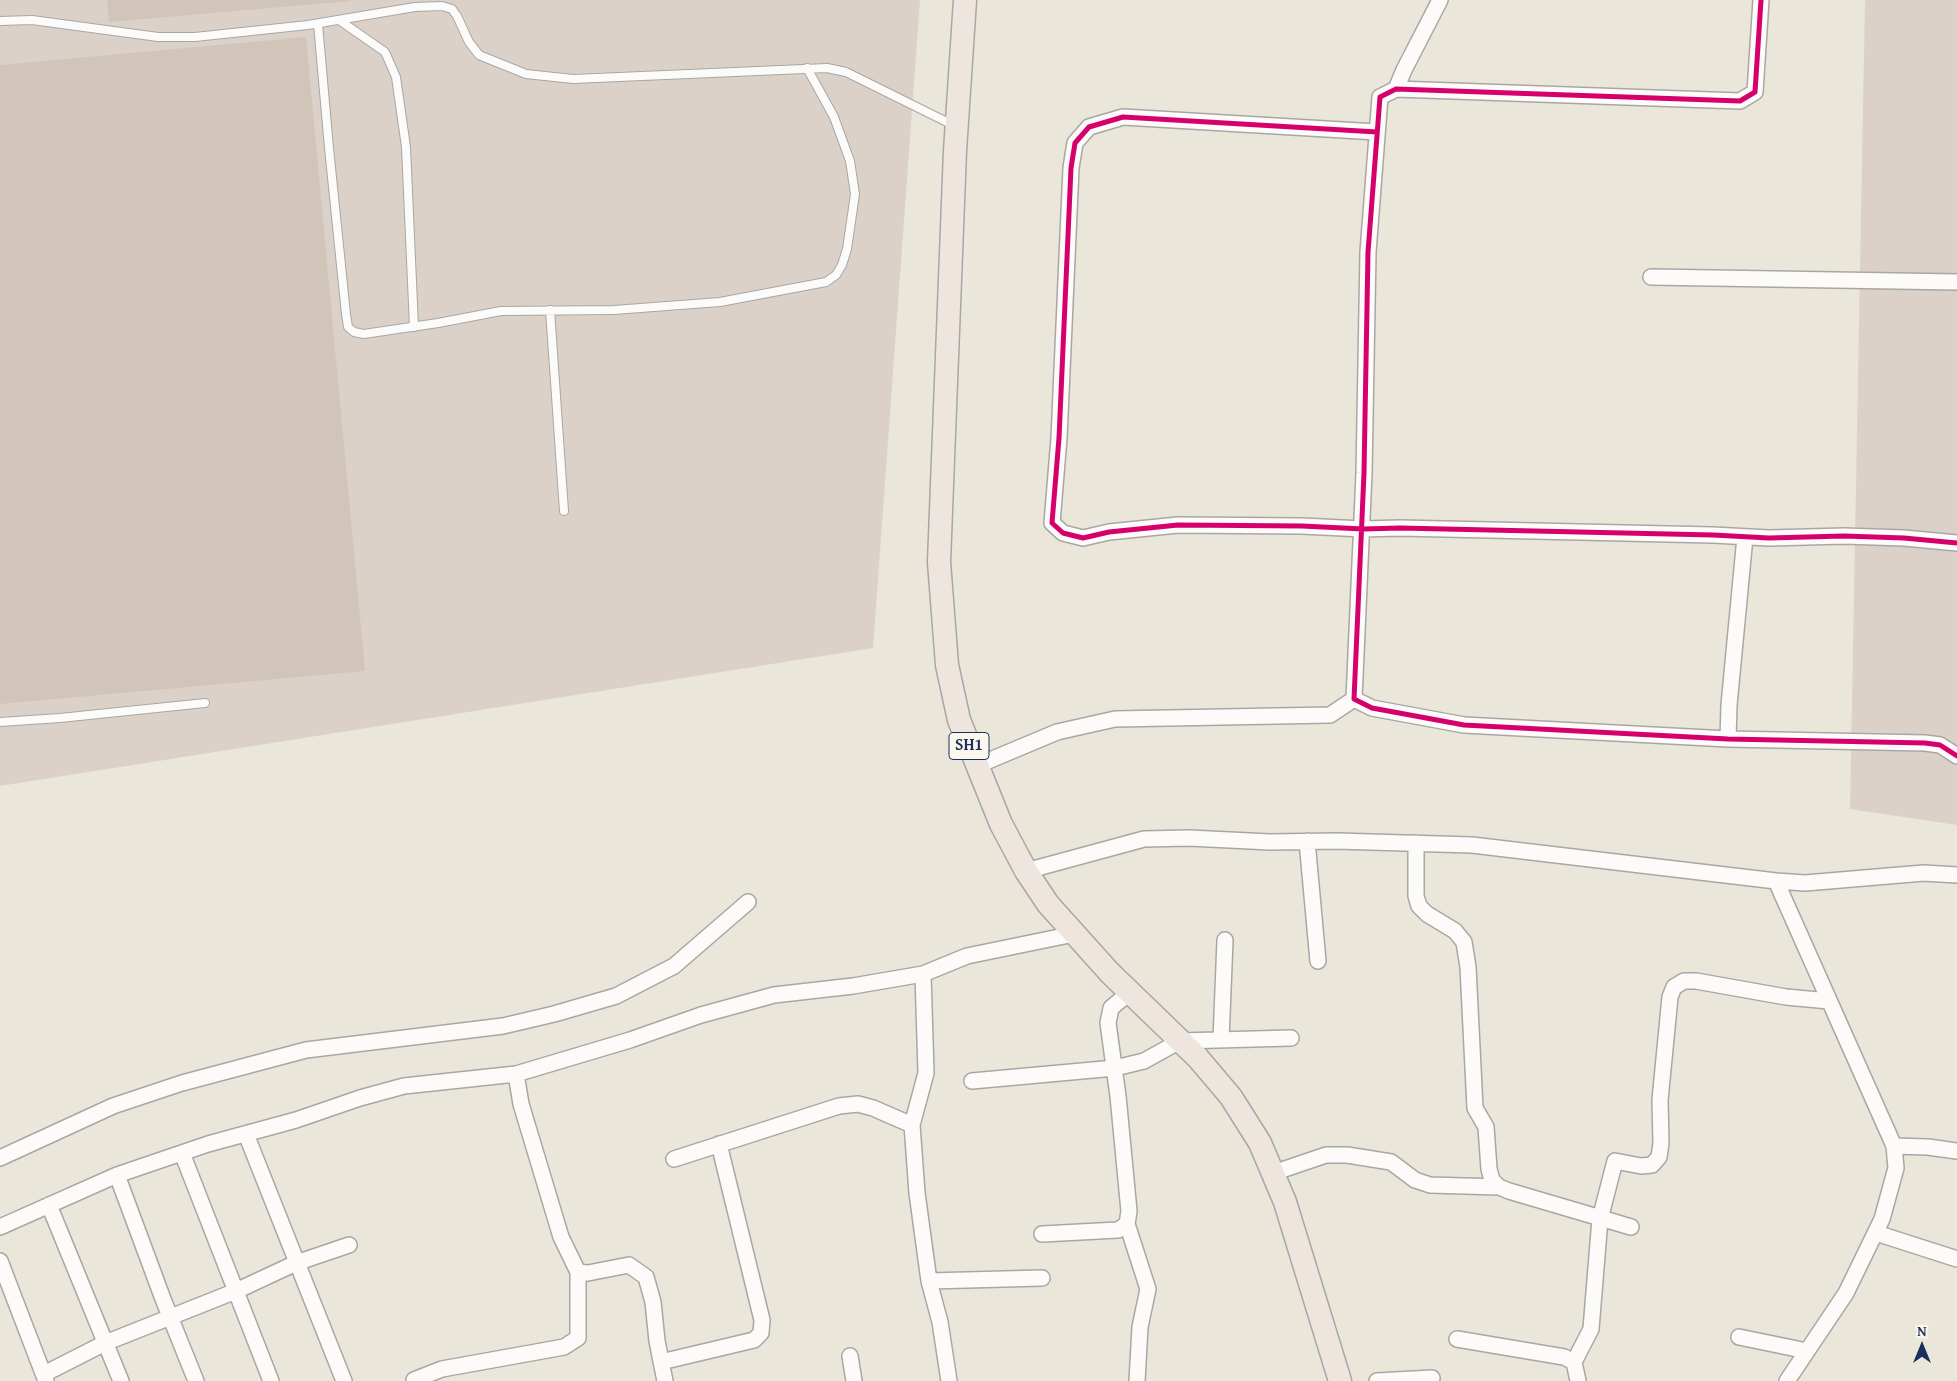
<!DOCTYPE html>
<style>
body{margin:0}
#map{position:relative;width:1957px;height:1381px;overflow:hidden;background:#eae6d9;font-family:"Gentium Book Plus",serif}
canvas{display:block}
.north{position:absolute;left:1897px;top:1321px;width:50px;height:50px;-webkit-text-stroke:4px #fbf7ec;paint-order:stroke;rotate:0deg;font-size:14px;font-weight:700;line-height:20px;text-align:center;color:#1b2f5e}
.north::after{content:'';display:block;margin:auto;width:18px;height:22px;background:#1b2f5e;clip-path:polygon(50% 0,100% 100%,50% 72%,0 100%)}
</style>
<div id="map">
<canvas width="1957" height="1381"></canvas>
<div class="north">N</div>
</div>
<script>
const c = document.querySelector('canvas').getContext('2d');
c.lineJoin = 'round';
function fillPath(path, color) {
  c.fillStyle = color;
  c.fill(path, 'evenodd');
}
function shape(rows) {
  const path = new Path2D();
  for (const r of rows) {
    path.moveTo(r[0], r[1]);
    for (let i = 2; i < r.length; i += 2) path.lineTo(r[i], r[i + 1]);
  }
  return path;
}
function strokePath(path, color, width, dash) {
  c.strokeStyle = color;
  c.lineWidth = width;
  c.lineCap = dash ? 'butt' : 'round';
  c.setLineDash(dash || []);
  c.stroke(path);
}
function drawText(font, color, halo, rows, align = 'center') {
  c.font = font + ' "Gentium Book Plus",serif';
  c.lineWidth = 4.5;
  c.setLineDash([]);
  c.textBaseline = 'middle';
  c.strokeStyle = halo;
  c.fillStyle = color;
  for (const [text, x, y, turn = 0] of rows) {
    c.save();
    c.translate(x, y);
    c.rotate((+turn || 0) * Math.PI / 180);
    c.textAlign = isNaN(turn) ? turn : align;
    if (halo) c.strokeText(text, 0, 0);
    c.fillText(text, 0, 0);
    c.restore();
  }
}
fillPath(shape([
 [0,0,920,0,873,648,0,786],
 [1865,0,1957,0,1957,825,1850,809]
]), '#dcd1c9');
fillPath(shape([
 [107,0,351,0,351,1,109,22],
 [306,37,365,671,0,704,0,65]
]), '#d1c4b9');
const service = shape([
 [339,20,385,52,396,77,406,147,414,327],
 [0,21,32,20,158,37,195,37,308,25,415,7,442,6,452,9,457,16,469,42,479,55,526,74,573,79,827,68,846,72,953,125],
 [318,24,329,148,346,314,348,327,354,332,364,334,438,323,501,311,614,310,720,302,826,282,836,275,842,265,847,249,855,194,850,161,834,117,807,68],
 [550,310,564,511],
 [0,722,60,718,205,703]
]);
const minor = shape([
 [1761,0,1755,92,1740,101,1396,89,1380,97,1368,252,1364,473,1354,699,1372,708,1464,725,1728,739,1925,743,1940,745,1957,756],
 [1396,89,1404,70,1440,0],
 [1377,132,1123,117,1089,127,1075,143,1071,168,1059,438,1052,523,1063,533,1083,538,1109,532,1178,525,1302,526,1363,529,1400,528,1713,535,1769,538,1844,536,1904,538,1957,543],
 [1651,277,1957,282],
 [1728,739,1729,705,1745,537],
 [976,766,1057,732,1115,719,1330,715,1354,699],
 [1307,841,1318,961],
 [1416,843,1416,896,1419,906,1427,914,1455,931,1464,942,1468,967,1475,1108,1486,1127,1489,1169,1492,1180,1499,1187,1509,1191,1631,1227],
 [1026,871,1144,839,1189,838,1270,842,1337,841,1472,845,1776,881,1805,883,1924,873,1957,875],
 [1776,881,1894,1146,1896,1168,1882,1219,1846,1293,1787,1381],
 [923,974,926,1073,912,1125,917,1193,929,1281,940,1322,949,1381],
 [1221,1040,1225,940],
 [516,1074,521,1104,561,1237,578,1272,588,1273,629,1265,646,1277,653,1302,657,1341,665,1381],
 [972,1081,1115,1068,1144,1061,1180,1041,1291,1038],
 [246,1134,344,1381],
 [1894,1146,1928,1147,1957,1151],
 [182,1153,271,1381],
 [0,1158,113,1106,182,1083,306,1050,503,1026,554,1014,616,996,674,966,748,902],
 [674,1159,839,1106,858,1104,873,1108,912,1125],
 [1273,1173,1326,1155,1347,1155,1391,1162,1415,1180,1430,1185,1499,1187],
 [117,1175,163,1299,196,1381],
 [49,1205,121,1381],
 [1127,1224,1148,1289,1140,1327,1137,1381],
 [0,1227,117,1175,208,1144,296,1120,360,1098,404,1086,516,1074,630,1040,701,1015,774,995,853,986,923,974,967,956,1074,934],
 [1876,1233,1957,1259],
 [1042,1234,1118,1230,1127,1224,1129,1211,1118,1096,1108,1023,1111,1008,1130,992],
 [0,1261,46,1381],
 [929,1281,1042,1278],
 [1739,1337,1807,1351],
 [1457,1339,1564,1357,1574,1362,1578,1381],
 [850,1356,854,1381],
 [661,1362,754,1340,761,1333,762,1320,719,1144],
 [1574,1362,1591,1329,1600,1219,1615,1161,1641,1166,1652,1165,1659,1157,1661,1143,1660,1100,1670,997,1674,987,1684,981,1696,981,1786,997,1829,1001],
 [44,1374,105,1343,236,1291,296,1263,349,1245],
 [414,1380,442,1369,564,1347,578,1338,578,1272],
 [1377,1381,1432,1378]
]);
const primary = shape([
 [965,0,955,151,939,562,947,665,959,720,1001,824,1026,871,1048,904,1110,973,1198,1058,1231,1097,1260,1143,1285,1202,1340,1381]
]);
strokePath(service, '#a7a7a6', 10);
strokePath(minor, '#a7a7a6', 18);
strokePath(primary, '#a7a7a6', 25);
strokePath(service, '#fcfbf9', 8);
strokePath(minor, '#fcfbf9', 15);
strokePath(primary, '#eee6de', 22);
strokePath(shape([
 [1761,0,1755,92,1740,101,1396,89,1380,97,1368,252,1364,473,1354,699,1372,708,1464,725,1728,739,1925,743,1940,745,1957,756],
 [1377,132,1123,117,1089,127,1075,143,1071,168,1059,438,1052,523,1063,533,1083,538,1109,532,1178,525,1302,526,1363,529,1400,528,1713,535,1769,538,1844,536,1904,538,1957,543]
]), '#d6006c', 5);
for (const [x, y, w] of [
 [969,746,40]
]) {
  const box = new Path2D();
  box.roundRect(x - w / 2, y - 13.5, w, 27, 4);
  c.fillStyle = '#fbf7ec';
  c.fill(box);
  strokePath(box, '#1b2f5e', 1);
}
drawText('bold 16px', '#1b2f5e', null, [
 ["SH1",969,746]
]);
</script>
